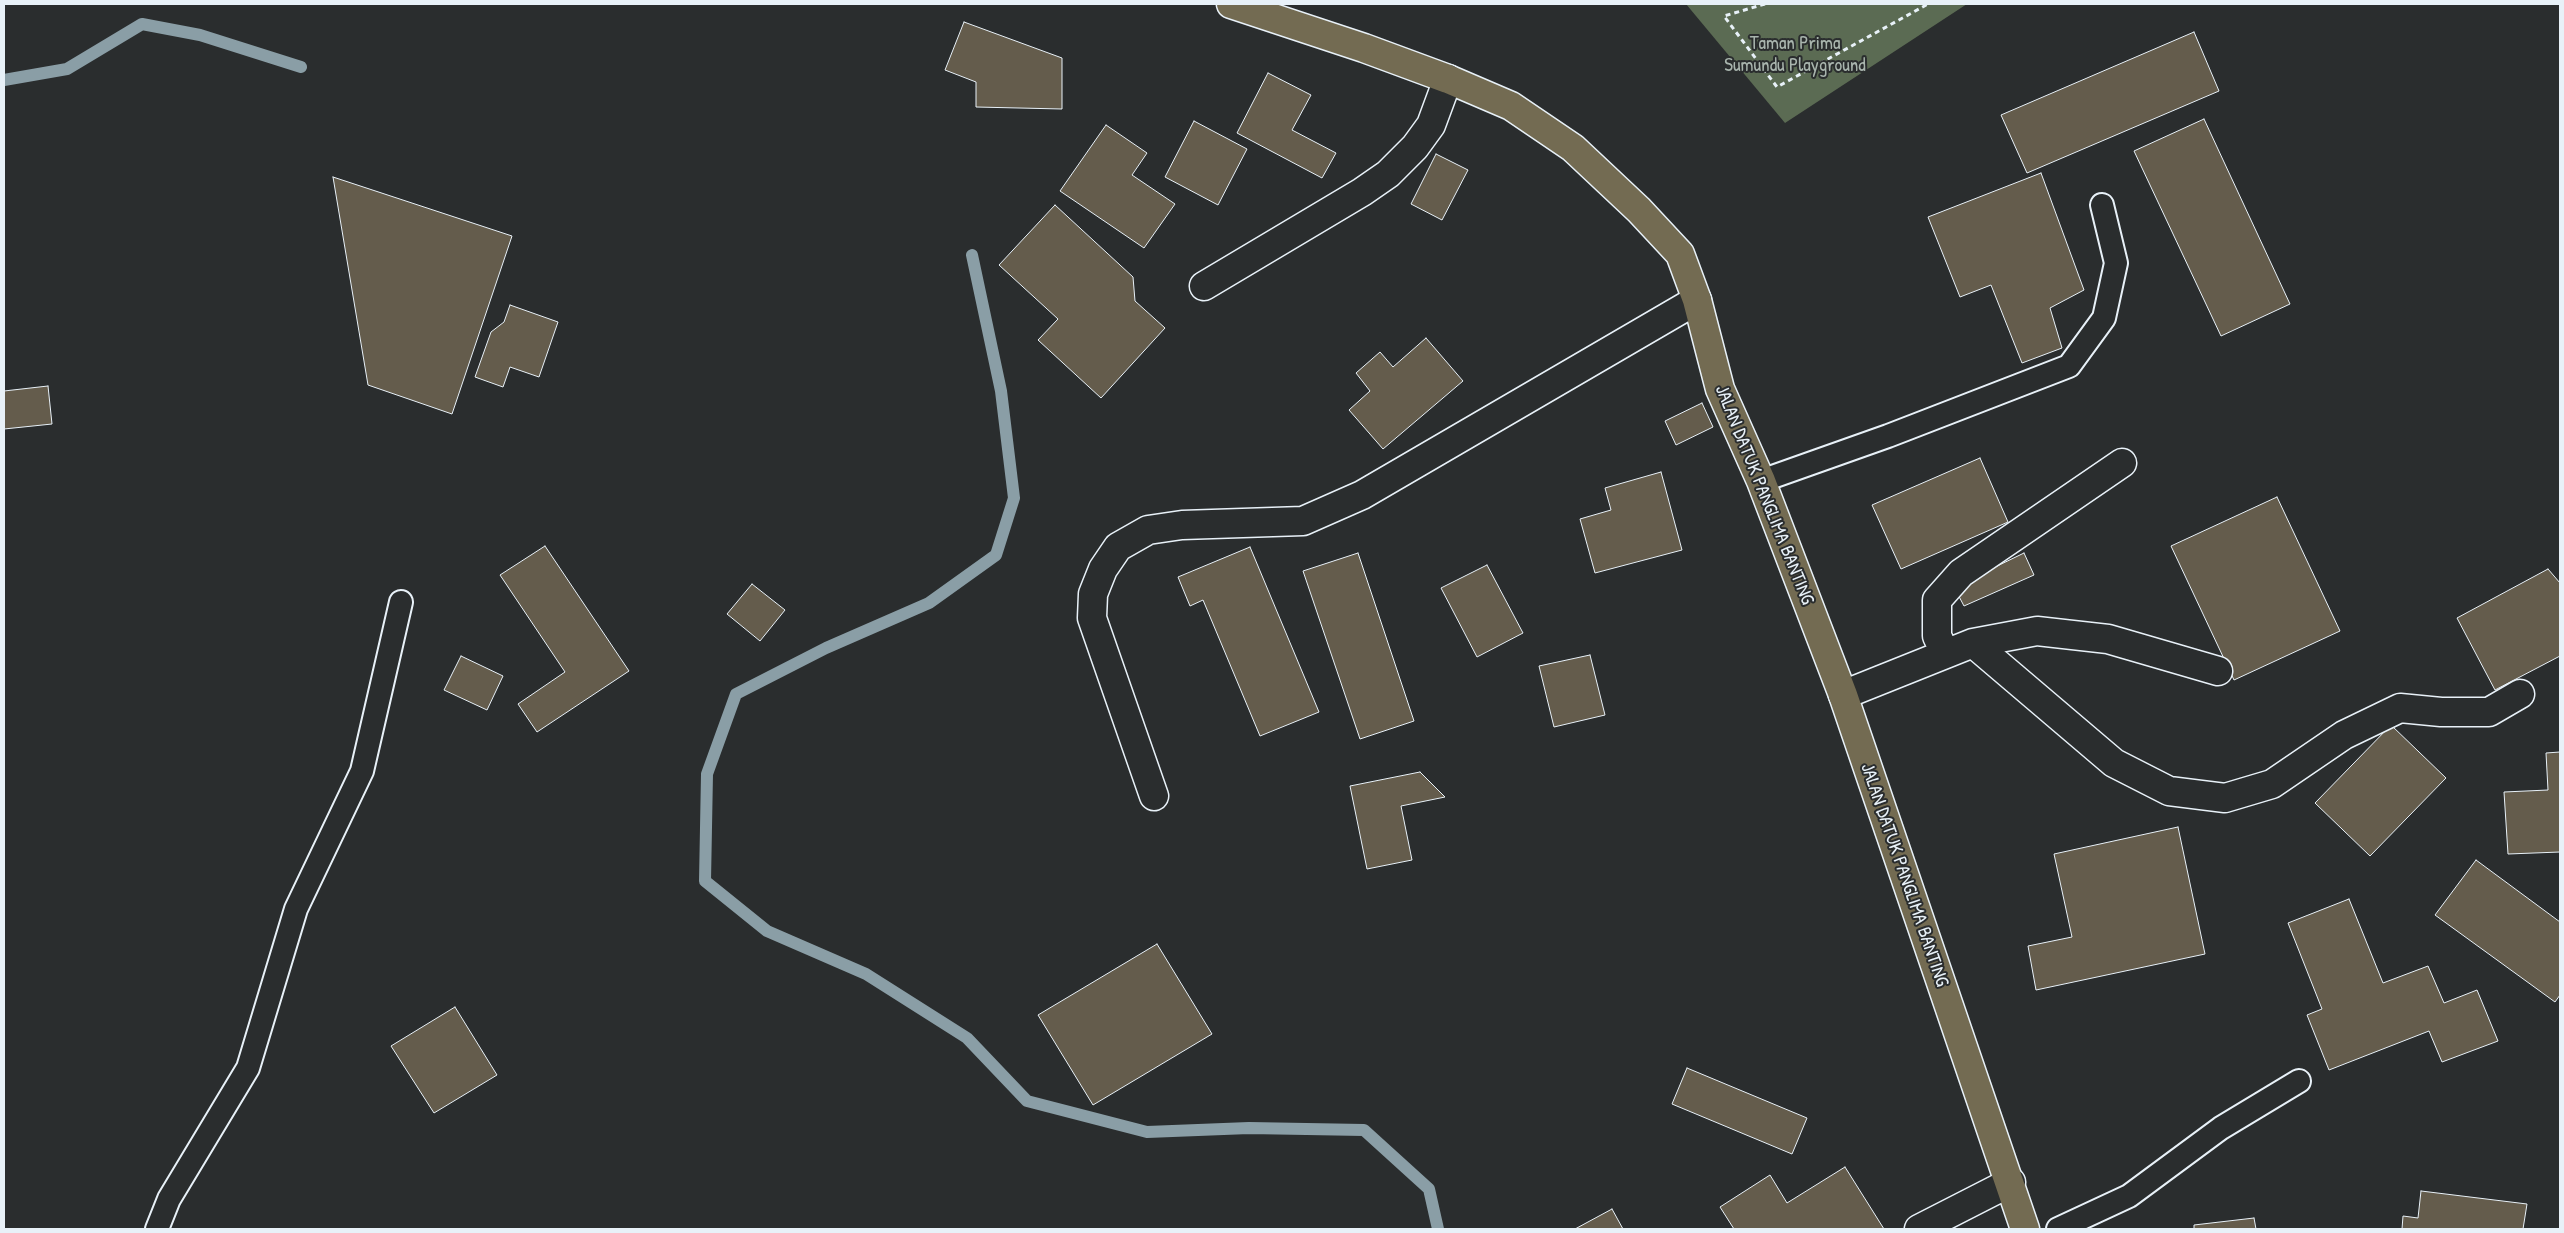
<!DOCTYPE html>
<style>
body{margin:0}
#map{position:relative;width:2564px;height:1233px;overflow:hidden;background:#2a2d2e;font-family:"Patrick Hand",sans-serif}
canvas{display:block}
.frame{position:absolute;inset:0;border:5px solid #e8f1f8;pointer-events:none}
</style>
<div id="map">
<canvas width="2564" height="1233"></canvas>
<div class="frame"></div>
</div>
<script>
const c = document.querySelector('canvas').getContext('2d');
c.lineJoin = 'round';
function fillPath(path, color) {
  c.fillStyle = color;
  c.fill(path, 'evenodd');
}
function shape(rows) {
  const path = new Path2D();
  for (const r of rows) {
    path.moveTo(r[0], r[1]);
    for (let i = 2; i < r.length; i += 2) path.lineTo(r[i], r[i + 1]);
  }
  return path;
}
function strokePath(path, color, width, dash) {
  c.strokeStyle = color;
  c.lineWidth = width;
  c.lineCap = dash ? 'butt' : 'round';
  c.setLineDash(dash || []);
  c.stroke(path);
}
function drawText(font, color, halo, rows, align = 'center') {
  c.font = font + ' "Patrick Hand",sans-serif';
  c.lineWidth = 4;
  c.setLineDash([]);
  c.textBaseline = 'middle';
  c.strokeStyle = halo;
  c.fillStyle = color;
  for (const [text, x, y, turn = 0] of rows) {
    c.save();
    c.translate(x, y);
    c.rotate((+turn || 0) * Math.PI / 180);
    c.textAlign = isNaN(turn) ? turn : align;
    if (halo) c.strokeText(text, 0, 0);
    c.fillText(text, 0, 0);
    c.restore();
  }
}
fillPath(shape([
 [1686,4,1967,4,1785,123]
]), '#5b6b53');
strokePath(shape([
 [4,80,67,69,142,24,200,35,301,67],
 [972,255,1001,391,1014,498,996,555,929,603,826,648,736,694,707,774,705,881,767,931,866,974,967,1038,1027,1101,1147,1132,1249,1128,1364,1130,1429,1189,1438,1229]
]), '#8a9ea6', 12);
const building = shape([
 [964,22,1062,58,1062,109,976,107,976,82,945,70,964,22],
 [2194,32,2219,91,2027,173,2001,115,2194,32],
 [1268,73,1311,95,1292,130,1336,153,1322,178,1237,133,1268,73],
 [2204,119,2290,304,2221,336,2134,151,2204,119],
 [1194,121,1247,149,1218,205,1165,177,1194,121],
 [1106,125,1147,153,1132,175,1175,204,1144,248,1060,191,1106,125],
 [1436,154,1468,170,1442,220,1411,204,1436,154],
 [2041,173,2084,290,2050,308,2062,348,2022,363,1991,285,1960,297,1928,217,2041,173],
 [333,177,512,236,452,414,368,385,333,177],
 [1055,205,1133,277,1135,301,1165,328,1101,398,1038,340,1058,319,999,265,1055,205],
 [510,305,558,322,539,377,510,367,503,387,475,377,491,332,504,322,510,305],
 [1426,338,1463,381,1383,449,1349,410,1370,391,1356,373,1380,352,1393,367,1426,338],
 [48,386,52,424,4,429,4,391,48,386],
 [1702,403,1713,427,1676,445,1665,421,1702,403],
 [1980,458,2008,522,1901,569,1872,505,1980,458],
 [1661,472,1682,550,1595,573,1580,519,1611,510,1605,488,1661,472],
 [2277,497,2340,631,2234,680,2171,546,2277,497],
 [545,546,629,671,537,732,518,704,565,672,500,575,545,546],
 [1250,547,1319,712,1260,736,1203,600,1190,606,1178,577,1250,547],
 [1358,553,1414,721,1360,739,1303,571,1358,553],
 [2024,553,2034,575,1964,606,1954,587,2024,553],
 [1487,565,1523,633,1477,657,1441,588,1487,565],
 [2548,569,2560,583,2560,656,2495,690,2457,618,2548,569],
 [752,584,785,610,760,641,727,614,752,584],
 [1590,655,1605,715,1554,727,1539,666,1590,655],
 [461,656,503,676,487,710,444,690,461,656],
 [2391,725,2446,778,2370,856,2315,803,2391,725],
 [2560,752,2560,852,2508,854,2504,792,2548,790,2546,753,2560,752],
 [1420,772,1445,797,1401,806,1412,860,1367,869,1350,786,1420,772],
 [2178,827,2205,954,2036,990,2028,946,2072,937,2054,854,2178,827],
 [2476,860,2560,922,2560,995,2555,1002,2435,915,2476,860],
 [2349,899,2383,983,2428,966,2444,1003,2477,990,2498,1041,2442,1062,2429,1031,2329,1070,2307,1015,2322,1009,2288,923,2349,899],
 [1157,944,1212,1034,1093,1105,1038,1015,1157,944],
 [455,1007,497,1075,434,1113,391,1046,455,1007],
 [1687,1068,1807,1118,1792,1154,1672,1104,1687,1068],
 [1845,1167,1884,1229,1734,1229,1720,1207,1770,1175,1787,1203,1845,1167],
 [2421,1191,2527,1204,2523,1229,2402,1229,2403,1216,2418,1218,2421,1191],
 [1612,1209,1623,1229,1575,1229,1612,1209],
 [2254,1218,2256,1229,2194,1229,2194,1225,2254,1218]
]);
fillPath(building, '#645c4c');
strokePath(building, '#e8f1f8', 1);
const service = shape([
 [1761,481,1888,436,2069,366,2104,318,2116,263,2102,205],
 [157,1229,169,1199,248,1068,296,909,362,771,401,602],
 [2058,1229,2129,1196,2221,1128,2299,1081]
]);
const minor = shape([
 [1204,286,1362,192,1388,174,1415,147,1431,125,1448,79],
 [1973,643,2114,763,2169,791,2225,798,2272,784,2344,735,2400,708,2441,712,2489,712,2520,694],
 [1945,653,1937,636,1937,600,1961,573,2122,463],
 [1843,695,1973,643,2037,631,2108,639,2218,671],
 [1154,796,1092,618,1093,594,1103,569,1118,547,1148,530,1182,525,1303,521,1362,495,1697,300],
 [1919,1229,2011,1182]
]);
const primary = shape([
 [1231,4,1364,48,1448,79,1511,106,1573,148,1639,210,1680,254,1697,300,1720,389,1761,481,1843,695,2025,1229]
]);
strokePath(service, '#e8f1f8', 26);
strokePath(minor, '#e8f1f8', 31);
strokePath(primary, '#e8f1f8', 31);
strokePath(shape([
 [1765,4,1724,16,1777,87,1928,4]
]), '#e8f1f8', 3, [5, 4]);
strokePath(service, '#2a2d2e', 22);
strokePath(minor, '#2a2d2e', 28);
strokePath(primary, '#736b52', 28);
drawText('19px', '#a9b5ae', '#2a2d2e', [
 ["Taman Prima",1795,44],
 ["Sumundu Playground",1795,66]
]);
drawText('19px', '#e8f1f8', '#2a2d2e', [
 ["JALAN DATUK PANGLIMA BANTING",1764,495,68],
 ["JALAN DATUK PANGLIMA BANTING",1904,875,71]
]);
</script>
